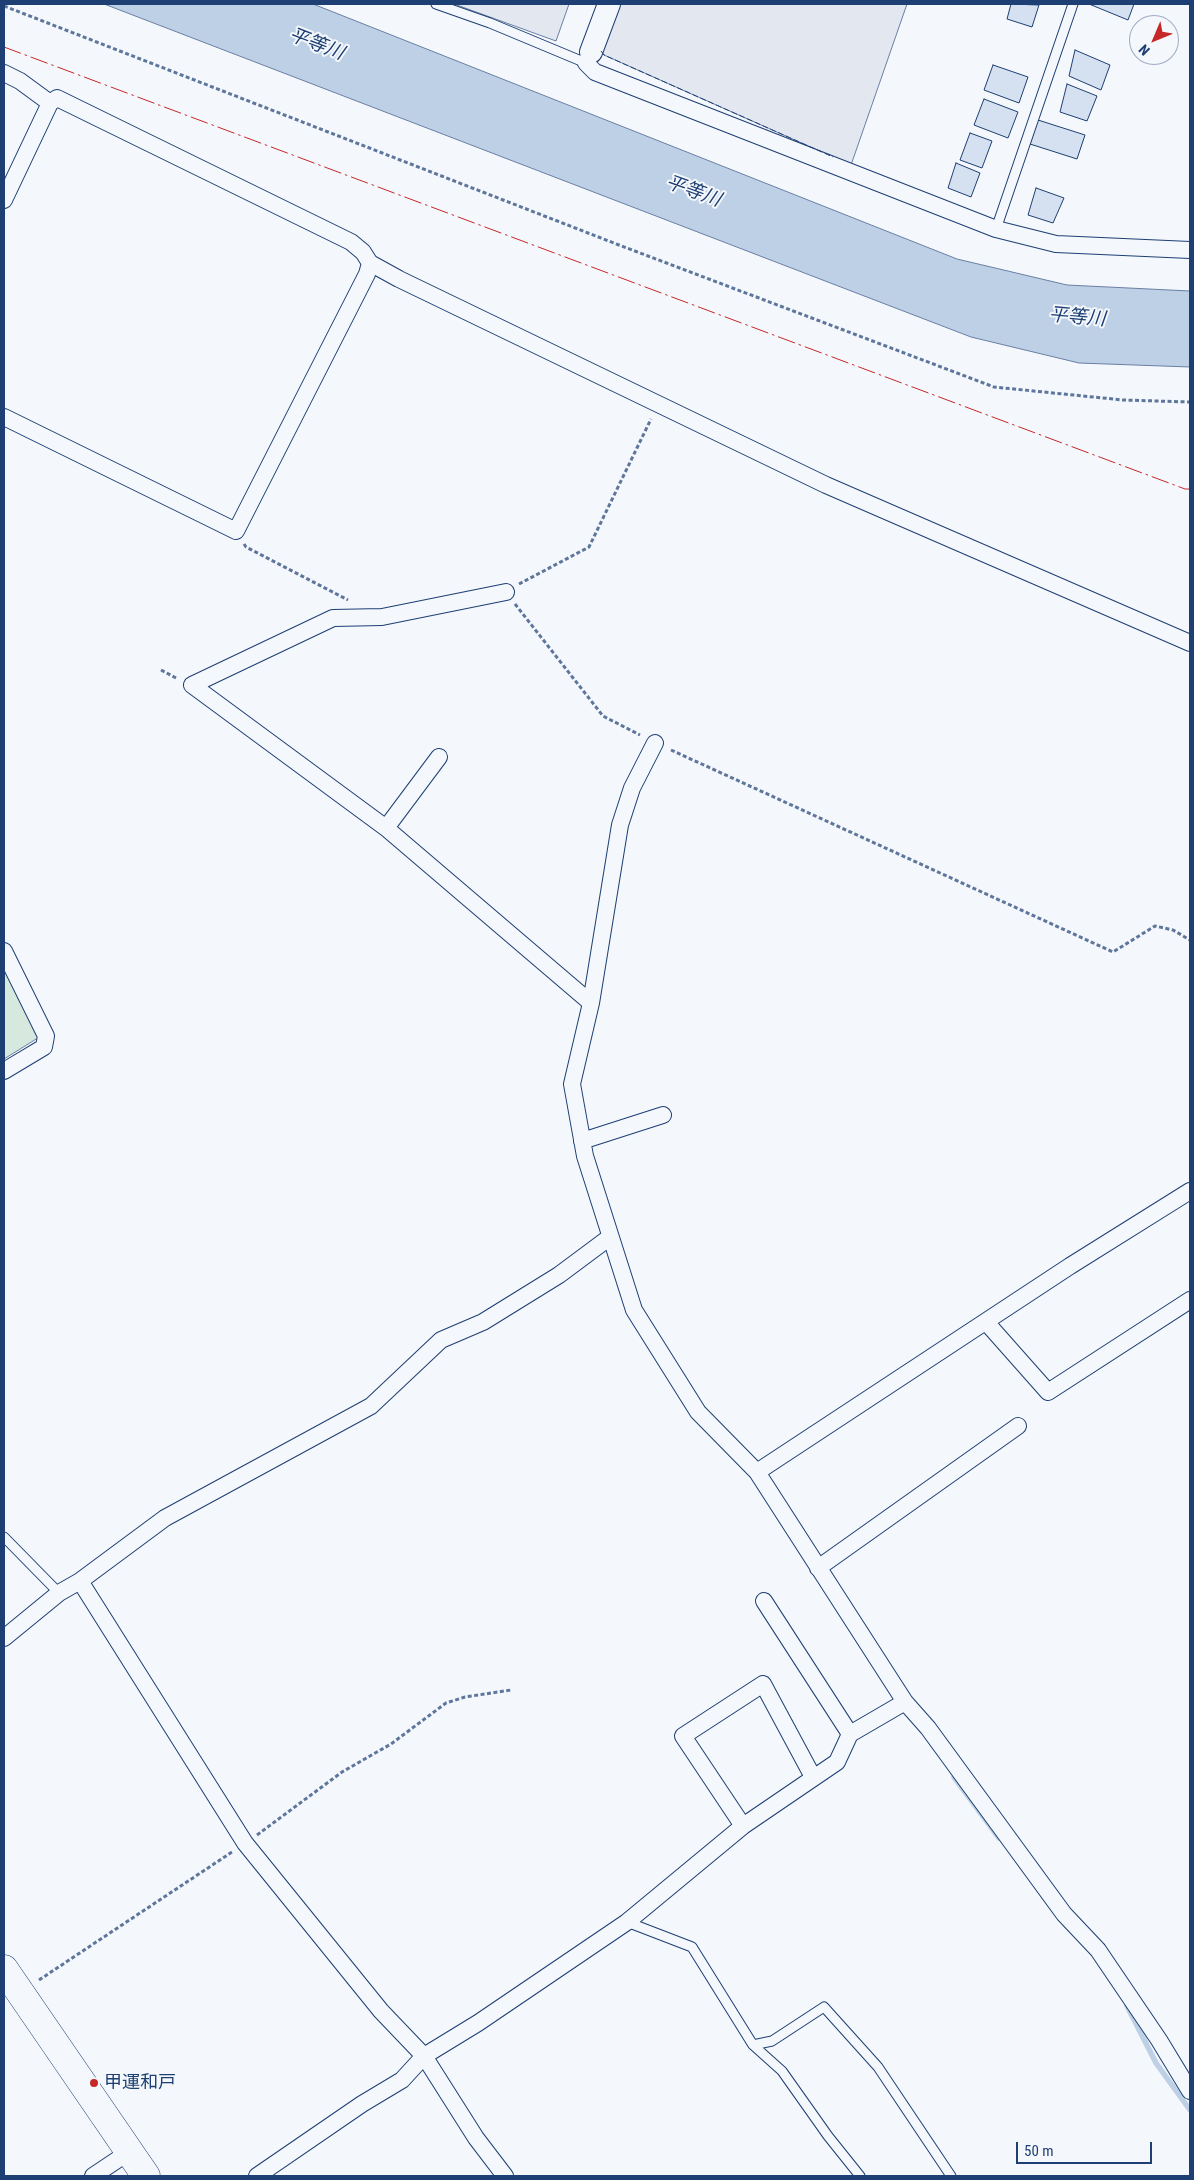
<!DOCTYPE html>
<meta charset="utf-8">
<style>
body{margin:0}
#map{position:relative;width:1194px;height:2180px;overflow:hidden;background:#f4f7fb;font-family:"Roboto Condensed",sans-serif}
canvas{display:block}
.frame{position:absolute;inset:0;border:5px solid #1d3f73;pointer-events:none}
.north{position:absolute;left:1129px;top:15px;width:50px;height:50px;box-sizing:border-box;background:#f4f7fb;border:1px solid #9eadc5;border-radius:50%;rotate:225deg;font-size:14px;font-weight:700;line-height:20px;text-align:center;color:#1d3f73}
.north::after{content:'';display:block;margin:auto;width:18px;height:22px;background:#c62828;clip-path:polygon(50% 0,100% 100%,50% 72%,0 100%)}
.scale{position:absolute;left:1016px;top:2142px;width:136px;height:22px;box-sizing:border-box;border:2px solid #1d3f73;border-top:0;padding-left:6px;font-size:15px;line-height:18px;white-space:nowrap;color:#1d3f73;-webkit-text-stroke:4px #f4f7fb;paint-order:stroke}
</style>
<div id="map">
<canvas width="1194" height="2180"></canvas>
<div class="frame"></div>
<div class="north">N</div>
<div class="scale">50 m</div>
</div>
<script>
const c = document.querySelector('canvas').getContext('2d');
c.lineJoin = 'round';
function fillPath(path, color) {
  c.fillStyle = color;
  c.fill(path, 'evenodd');
}
function shape(rows) {
  const path = new Path2D();
  for (const r of rows) {
    path.moveTo(r[0], r[1]);
    for (let i = 2; i < r.length; i += 2) path.lineTo(r[i], r[i + 1]);
  }
  return path;
}
function strokePath(path, color, width, dash) {
  c.strokeStyle = color;
  c.lineWidth = width;
  c.lineCap = dash ? 'butt' : 'round';
  c.setLineDash(dash || []);
  c.stroke(path);
}
function drawText(font, color, halo, rows, align = 'center') {
  c.font = font + ' "Roboto Condensed","Noto Sans JP",sans-serif';
  c.lineWidth = 4;
  c.setLineDash([]);
  c.textBaseline = 'middle';
  c.strokeStyle = halo;
  c.fillStyle = color;
  for (const [text, x, y, turn = 0] of rows) {
    c.save();
    c.translate(x, y);
    c.rotate((+turn || 0) * Math.PI / 180);
    c.textAlign = isNaN(turn) ? turn : align;
    if (halo) c.strokeText(text, 0, 0);
    c.fillText(text, 0, 0);
    c.restore();
  }
}
const green = shape([
 [4,964,41,1036,4,1059,4,964]
]);
fillPath(green, '#d7e8df');
strokePath(green, '#687fa3', 1);
const parking = shape([
 [454,4,569,4,556,41,454,4],
 [613,4,907,4,851,165,604,55,597,47,613,4]
]);
fillPath(parking, '#e3e8f0');
strokePath(parking, '#687fa3', 1);
const water = shape([
 [104,4,313,4,957,259,1067,285,1190,291,1190,367,1079,363,971,337,104,4]
]);
fillPath(water, '#bed0e5');
strokePath(water, '#687fa3', 1);
strokePath(shape([
 [954,1777,999,1838],
 [1127,2006,1156,2063,1190,2110]
]), '#bed0e5', 5.5);
const building = shape([
 [1011,4,1039,5,1032,27,1007,19,1011,4],
 [1089,4,1134,4,1128,20,1089,4],
 [1075,50,1110,65,1101,90,1069,76,1075,50],
 [993,65,1028,77,1019,103,984,90,993,65],
 [1067,84,1097,96,1087,121,1060,112,1067,84],
 [984,99,1018,112,1008,138,974,125,984,99],
 [1038,120,1085,135,1077,159,1030,144,1038,120],
 [970,133,992,141,982,168,960,160,970,133],
 [956,163,980,173,971,197,948,188,956,163],
 [1036,188,1064,198,1053,223,1028,215,1036,188]
]);
fillPath(building, '#d5e0f0');
strokePath(building, '#1d3f73', 1);
const lane = shape([
 [436,4,490,23,586,63],
 [996,229,1073,4],
 [4,1537,59,1593],
 [627,1922,692,1947,753,2045,772,2041,824,2007,878,2067,951,2176],
 [753,2045,782,2071,828,2136,860,2176]
]);
const street = shape([
 [591,52,586,63,595,72,996,229,1056,244,1190,250],
 [4,73,20,81,50,103],
 [4,200,50,103,57,98,351,242,363,252,370,263,367,274,236,531,4,417],
 [370,263,399,279,826,485,1190,643],
 [506,592,382,617,333,618,192,685,386,828,591,1003],
 [655,743,632,788,620,825,591,1003,572,1084,585,1156,634,1310,698,1412,757,1472,905,1702,928,1728,1064,1914,1098,1950,1159,2040,1190,2091],
 [386,828,439,757],
 [4,951,46,1036,44,1047,4,1071],
 [582,1141,663,1115],
 [986,1322,1048,1392,1190,1300],
 [757,1472,1070,1266,1190,1191],
 [818,1568,1018,1426],
 [80,1581,245,1843,381,2011,424,2056,476,2138,505,2176],
 [764,1601,850,1734],
 [4,1638,59,1593,80,1581,165,1518,371,1406,441,1340,483,1322,559,1275,610,1237],
 [743,1826,683,1736,763,1684,813,1777],
 [93,2176,129,2152],
 [257,2176,362,2104,402,2080,424,2056,478,2023,627,1922,743,1826,837,1762,850,1734,905,1702]
]);
const secondary = shape([
 [591,52,609,4]
]);
const highway = shape([
 [4,1969,146,2176]
]);
strokePath(lane, '#1d3f73', 11);
strokePath(street, '#1d3f73', 18);
strokePath(secondary, '#1d3f73', 24);
strokePath(highway, '#1d3f73', 29);
strokePath(shape([
 [4,6,619,245,994,387,1123,400,1190,402],
 [244,544,246,547,348,600],
 [519,584,589,547,651,419],
 [515,604,603,716,640,735],
 [161,670,178,679],
 [671,750,1113,952,1155,926,1173,930,1190,940],
 [257,1835,342,1772,391,1744,446,1703,465,1697,511,1690],
 [39,1980,232,1852]
]), '#5e769c', 3, [4, 2.5]);
strokePath(lane, '#f4f7fb', 9);
strokePath(street, '#f4f7fb', 16);
strokePath(secondary, '#f4f7fb', 22);
strokePath(highway, '#f4f7fb', 28);
strokePath(shape([
 [601,51,604,55,833,157]
]), '#1d3f73', 1, [6, 2.5]);
strokePath(shape([
 [4,47,1185,489,1190,489]
]), '#c62828', 1, [18, 4, 2.5, 4]);
for (const [x, y, r, color] of [
 [94,2083,5,"#c62828"]
]) {
  const dot = new Path2D();
  dot.arc(x, y, r, 0, 2 * Math.PI);
  c.fillStyle = color;
  c.fill(dot);
  strokePath(dot, '#f4f7fb', 2);
}
drawText('18px', '#1d3f73', '#f4f7fb', [
 ["甲運和戸",104,2083]
], 'left');
drawText('italic 19px', '#1d3f73', '#f4f7fb', [
 ["平等川",316,45,21],
 ["平等川",693,192,20],
 ["平等川",1077,318,5]
]);
</script>
